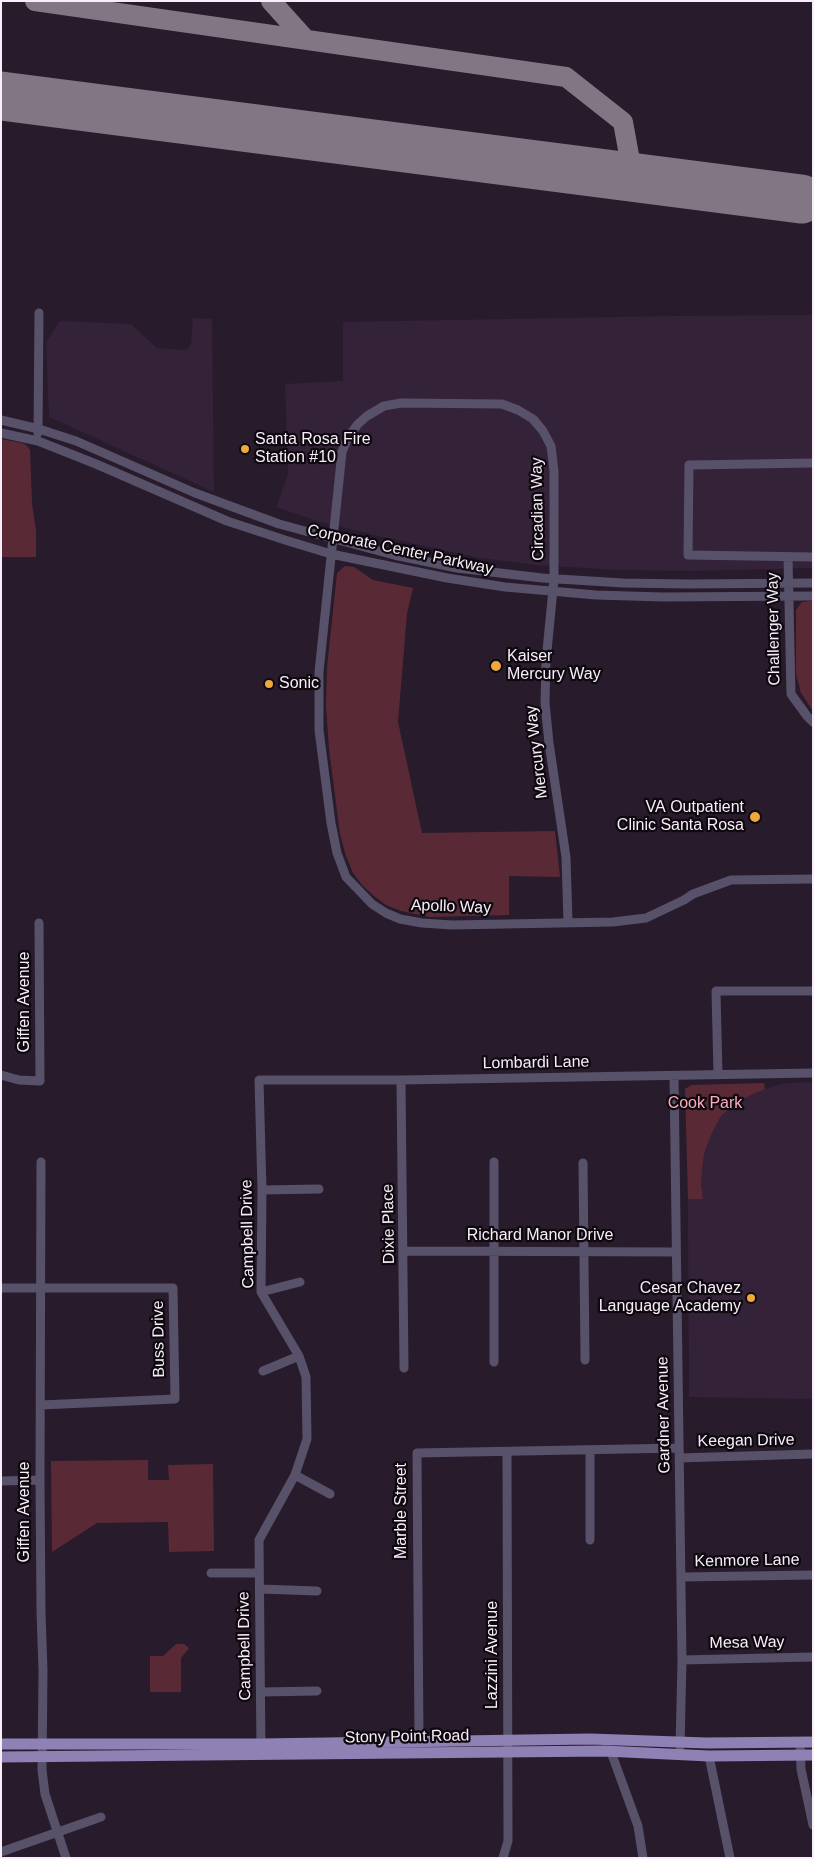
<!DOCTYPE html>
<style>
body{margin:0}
#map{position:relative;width:814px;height:1859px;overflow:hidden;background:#281b2b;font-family:Arial,sans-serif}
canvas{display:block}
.frame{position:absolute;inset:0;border:2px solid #f7eef9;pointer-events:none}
</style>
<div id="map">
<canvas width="814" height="1859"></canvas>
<div class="frame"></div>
</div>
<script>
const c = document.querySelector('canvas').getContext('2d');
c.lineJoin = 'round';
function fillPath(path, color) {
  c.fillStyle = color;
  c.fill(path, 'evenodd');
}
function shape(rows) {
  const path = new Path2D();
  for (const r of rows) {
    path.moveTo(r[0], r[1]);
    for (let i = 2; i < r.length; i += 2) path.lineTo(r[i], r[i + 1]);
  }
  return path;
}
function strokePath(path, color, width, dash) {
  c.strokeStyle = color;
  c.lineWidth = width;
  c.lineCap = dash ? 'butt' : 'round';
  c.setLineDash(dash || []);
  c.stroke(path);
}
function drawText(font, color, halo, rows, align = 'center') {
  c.font = font + ' Arial,sans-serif';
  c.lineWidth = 4.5;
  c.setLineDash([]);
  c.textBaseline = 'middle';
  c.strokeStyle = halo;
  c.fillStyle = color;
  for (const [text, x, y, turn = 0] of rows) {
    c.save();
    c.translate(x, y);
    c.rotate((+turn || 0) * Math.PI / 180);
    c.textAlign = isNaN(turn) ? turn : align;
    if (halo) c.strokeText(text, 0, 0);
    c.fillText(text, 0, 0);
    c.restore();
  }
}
fillPath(shape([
 [813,315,813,568,693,571,617,570,537,565,480,558,382,537,314,520,276,507,288,474,285,384,343,381,343,322,671,316],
 [193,318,212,319,214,492,49,417,46,342,60,321,131,324,157,348,186,350,191,345],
 [813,1082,813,1399,689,1397,688,1199,703,1199,701,1183,704,1154,711,1135,721,1116,738,1101,765,1089,785,1083]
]), '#342338');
fillPath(shape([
 [1,439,22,443,26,445,30,450,32,504,36,530,36,557,1,557],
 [345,566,354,567,373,580,413,588,407,613,398,722,422,833,555,831,560,877,509,876,509,915,430,917,401,911,386,905,374,896,362,885,353,873,346,856,340,834,329,749,326,706,327,667,337,573],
 [813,601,813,711,801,693,796,674,796,610,802,602],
 [764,1083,765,1089,738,1101,721,1116,711,1135,704,1154,701,1183,703,1199,688,1199,685,1089,691,1085],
 [148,1460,148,1480,169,1480,168,1465,213,1464,214,1551,169,1552,168,1522,97,1523,52,1552,51,1461],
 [176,1644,184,1644,189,1648,181,1658,181,1692,150,1692,150,1656,163,1656]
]), '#592a36');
strokePath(shape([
 [35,1,566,77,623,122,633,177],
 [271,1,306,40]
]), '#827684', 20);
strokePath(shape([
 [1,96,801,199]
]), '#827684', 49);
strokePath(shape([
 [1,420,39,429,76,441,195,493,279,524,394,555,457,568,542,578,623,583,688,584,813,583],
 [1,433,38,441,96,464,227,521,285,540,331,554,447,578,505,587,596,595,663,597,813,596],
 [38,433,39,313],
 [813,463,689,465,688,555,813,557],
 [788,557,791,694,807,716,813,722],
 [568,922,566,857,549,743,545,703,546,661,554,579,554,471,551,446,543,431,533,419,518,410,502,404,401,403,384,406,367,416,358,424,348,437,342,452,319,672,319,730,331,823,337,853,346,877,372,904,386,913,400,919,422,923,452,925,613,922,646,918,684,900,693,894,731,880,813,879],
 [718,1074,716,991,813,991],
 [1,1075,19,1080,40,1081,39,923],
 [674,1076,682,1660,680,1747],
 [401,1080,404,1368],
 [41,1162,40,1480,41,1612,43,1671,42,1770,45,1794,66,1858],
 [583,1163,585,1360],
 [262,1190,319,1189],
 [404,1251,676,1252],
 [1,1288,173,1288,175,1399,41,1405],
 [261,1292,300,1282],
 [494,1362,494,1162],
 [263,1371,299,1356],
 [679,1458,813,1454],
 [295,1475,330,1494],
 [1,1481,40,1480],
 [590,1540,590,1450],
 [211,1573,259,1573],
 [681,1577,813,1575],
 [260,1589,317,1591],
 [682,1660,813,1657],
 [262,1692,317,1691],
 [419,1741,417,1453,679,1448],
 [800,1742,801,1769,813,1825],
 [261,1750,259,1540,295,1475,307,1439,306,1377,299,1356,261,1292,262,1190,259,1080,401,1080,813,1073],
 [611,1752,638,1826,643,1858],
 [709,1756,730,1858],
 [1,1852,101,1817],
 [503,1858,508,1841,507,1452]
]), '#57516a', 9);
strokePath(shape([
 [1,1744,261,1744,590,1739,707,1743,813,1742],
 [1,1757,605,1751,709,1756,813,1755]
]), '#8e81b4', 11);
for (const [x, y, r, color] of [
 [245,449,5,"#eea83c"],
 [496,666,6,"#eea83c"],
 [269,684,5,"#eea83c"],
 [755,817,6,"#eea83c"],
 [751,1298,5,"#eea83c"]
]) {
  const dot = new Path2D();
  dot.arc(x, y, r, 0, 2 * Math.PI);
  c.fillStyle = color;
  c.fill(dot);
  strokePath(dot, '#0e080f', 2);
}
drawText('16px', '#f7eef9', '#0e080f', [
 ["Santa Rosa Fire",255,440],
 ["Station #10",255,458],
 ["Kaiser",507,657],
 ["Mercury Way",507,675],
 ["Sonic",279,684],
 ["VA Outpatient",744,808,"right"],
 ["Clinic Santa Rosa",744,826,"right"],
 ["Cesar Chavez",741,1289,"right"],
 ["Language Academy",741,1307,"right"]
], 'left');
drawText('16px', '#f7eef9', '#0e080f', [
 ["Circadian Way",538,509,-91],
 ["Corporate Center Parkway",400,550,12],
 ["Challenger Way",774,629,-91],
 ["Mercury Way",537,752,-97],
 ["Apollo Way",451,907,2],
 ["Giffen Avenue",25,1002,-90],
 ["Lombardi Lane",536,1063,-1],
 ["Dixie Place",389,1224,-91],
 ["Campbell Drive",248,1234,-91],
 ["Richard Manor Drive",540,1236],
 ["Buss Drive",159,1339,-91],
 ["Gardner Avenue",664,1415,-91],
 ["Keegan Drive",746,1441,-1],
 ["Marble Street",402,1511,-90],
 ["Giffen Avenue",25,1512,-90],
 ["Kenmore Lane",747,1561,-1],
 ["Mesa Way",747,1643,-1],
 ["Campbell Drive",245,1646,-91],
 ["Lazzini Avenue",493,1655,-90],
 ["Stony Point Road",407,1737,-1]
]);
drawText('16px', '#fbabbd', '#0e080f', [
 ["Cook Park",705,1104]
]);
</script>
